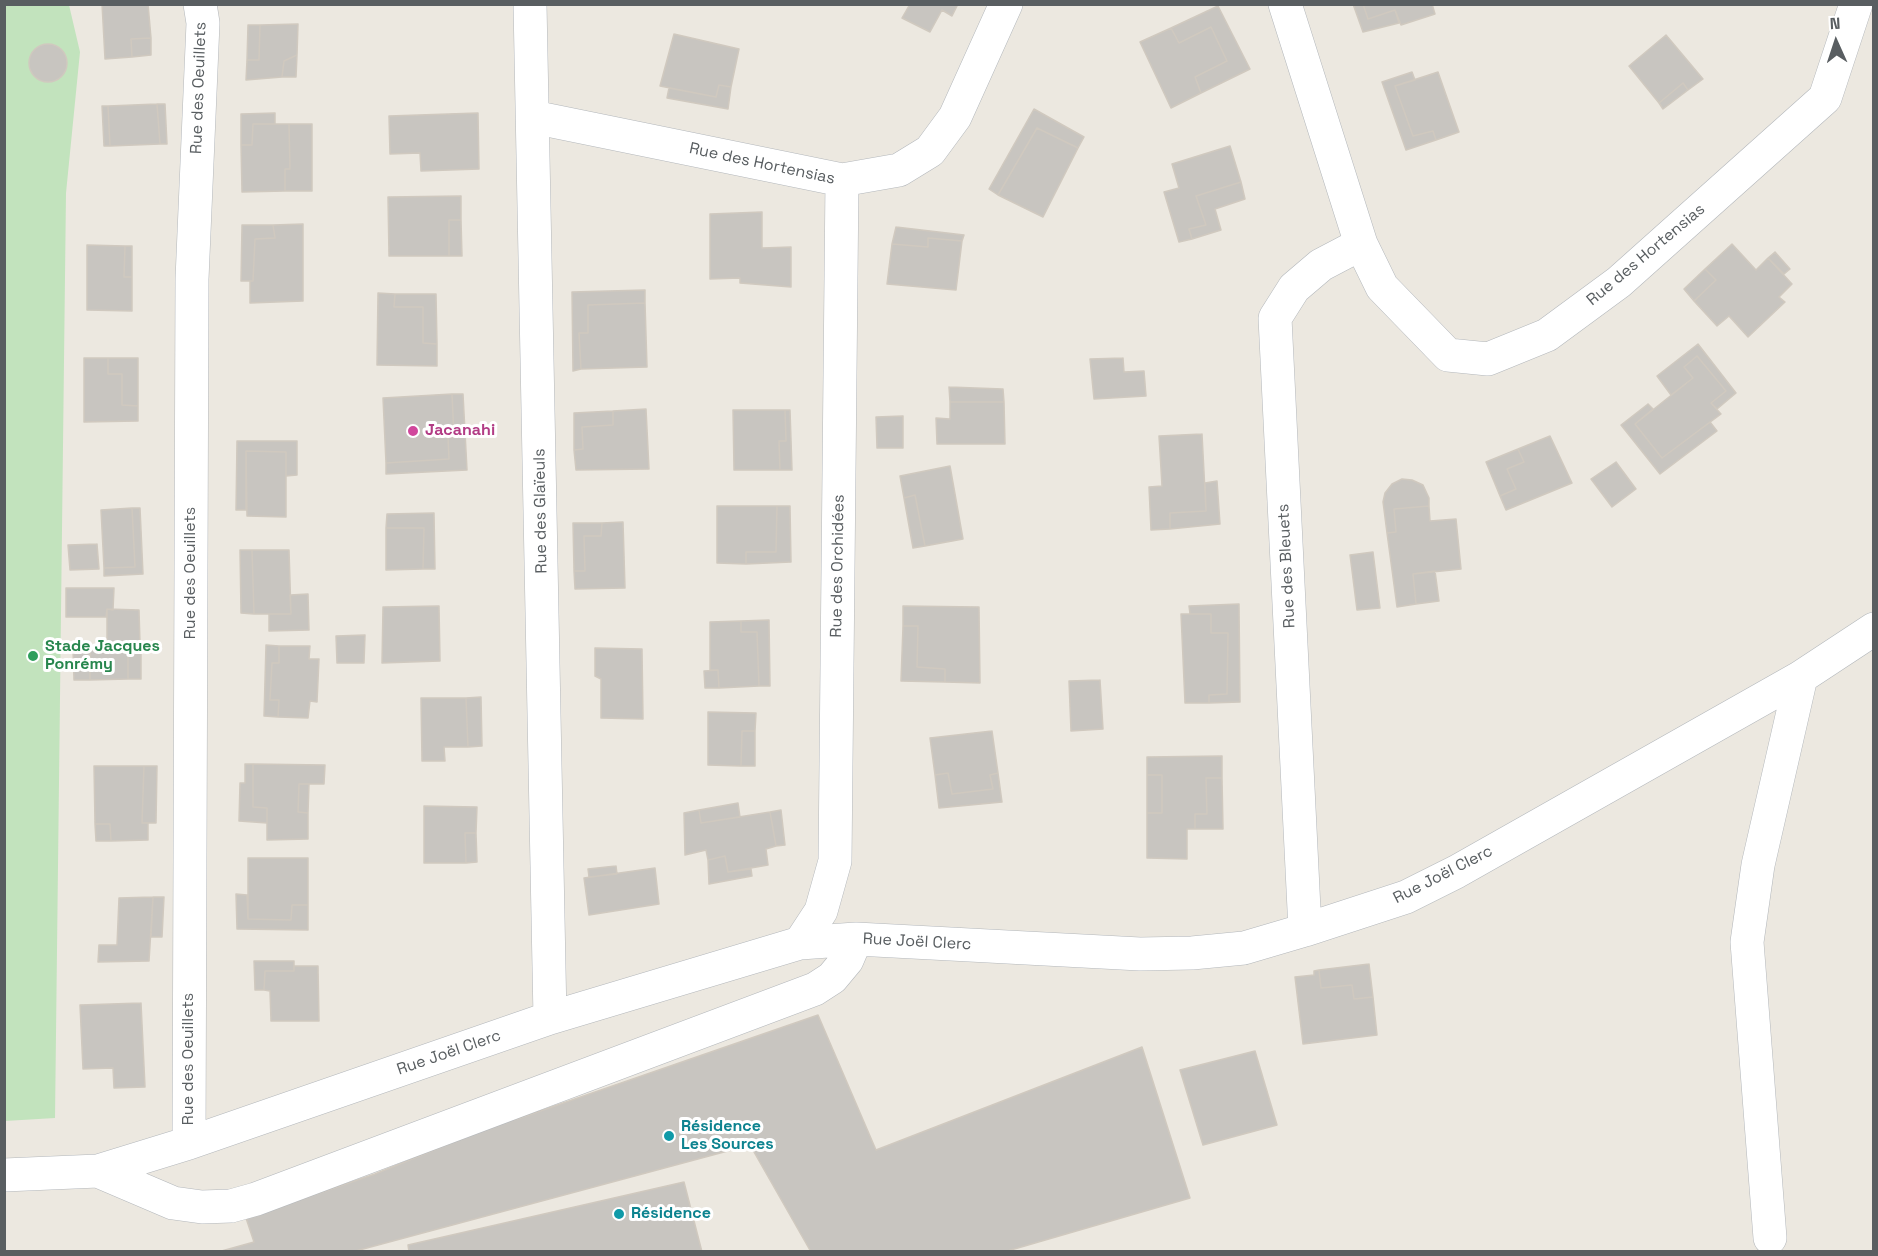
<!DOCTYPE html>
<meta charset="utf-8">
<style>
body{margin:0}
#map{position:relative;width:1878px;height:1256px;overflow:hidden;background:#ece8e0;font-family:"Space Grotesk",sans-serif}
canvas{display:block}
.frame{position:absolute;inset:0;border:6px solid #595e61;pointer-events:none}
.north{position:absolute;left:1806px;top:12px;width:60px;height:60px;-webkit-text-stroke:4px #fff;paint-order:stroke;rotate:357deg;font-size:16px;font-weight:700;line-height:24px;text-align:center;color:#595e61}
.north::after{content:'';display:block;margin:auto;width:21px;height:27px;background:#595e61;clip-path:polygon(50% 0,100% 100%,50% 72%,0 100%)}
</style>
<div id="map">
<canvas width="1878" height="1256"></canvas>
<div class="frame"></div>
<div class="north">N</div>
</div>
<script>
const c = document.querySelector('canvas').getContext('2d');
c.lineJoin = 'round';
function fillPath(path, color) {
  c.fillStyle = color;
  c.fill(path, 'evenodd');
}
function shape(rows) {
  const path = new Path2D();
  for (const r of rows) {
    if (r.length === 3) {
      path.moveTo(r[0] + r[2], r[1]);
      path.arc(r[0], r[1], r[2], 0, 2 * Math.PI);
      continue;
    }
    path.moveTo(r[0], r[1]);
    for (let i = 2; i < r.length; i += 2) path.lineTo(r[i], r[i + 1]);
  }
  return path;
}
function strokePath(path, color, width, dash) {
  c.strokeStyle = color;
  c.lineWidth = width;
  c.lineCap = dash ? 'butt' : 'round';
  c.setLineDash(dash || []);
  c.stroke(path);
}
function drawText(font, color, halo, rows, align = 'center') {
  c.font = font + ' "Space Grotesk",sans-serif';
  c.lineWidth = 6;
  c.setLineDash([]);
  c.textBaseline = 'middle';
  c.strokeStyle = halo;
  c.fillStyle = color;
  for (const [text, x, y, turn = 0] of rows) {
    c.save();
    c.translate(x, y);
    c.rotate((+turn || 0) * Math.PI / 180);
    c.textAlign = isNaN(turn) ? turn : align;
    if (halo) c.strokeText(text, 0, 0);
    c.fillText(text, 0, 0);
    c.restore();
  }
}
fillPath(shape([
 [5,4,69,5,80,52,66,193,55,1118,5,1121]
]), '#c2e3bd');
const building = shape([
 [102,4,148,4,151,38,131,39,132,57,105,59,102,4],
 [910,4,958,4,952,16,942,10,930,32,902,18,910,4],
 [1353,4,1363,4,1368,19,1395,10,1399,23,1363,32,1353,4],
 [1363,4,1432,4,1435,14,1401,25,1395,10,1368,19,1363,4],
 [1218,6,1250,69,1201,93,1195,77,1227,61,1211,27,1179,43,1171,28,1218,6],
 [298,24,297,55,284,61,282,77,246,80,247,60,259,60,260,25,298,24],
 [248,25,260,25,259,60,247,60,248,25],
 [1211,27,1227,61,1195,77,1201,93,1171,108,1140,42,1171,28,1179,43,1211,27],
 [674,34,739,49,731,87,719,85,716,97,660,86,674,34],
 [1666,35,1703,79,1688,90,1683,83,1659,103,1629,66,1666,35],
 [151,38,151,55,132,57,131,39,151,38],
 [48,63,19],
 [297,55,296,77,282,77,284,61,297,55],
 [1412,72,1415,80,1395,86,1413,136,1433,131,1436,140,1406,150,1382,82,1412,72],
 [1438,72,1459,132,1436,140,1433,131,1413,136,1395,86,1438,72],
 [1683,83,1688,90,1663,109,1659,103,1683,83],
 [719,85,731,87,728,109,667,98,669,88,716,97,719,85],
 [157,104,160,144,110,146,108,106,157,104],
 [157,104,165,104,167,144,160,144,157,104],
 [102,106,108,106,110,146,104,146,102,106],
 [1034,109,1084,137,1078,148,1037,128,998,195,989,189,1034,109],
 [275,113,275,124,253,124,252,145,241,145,241,114,275,113],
 [478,113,479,169,421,171,420,153,390,154,389,116,478,113],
 [253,124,289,124,290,169,285,169,285,191,242,192,241,145,252,145,253,124],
 [289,124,312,124,312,191,285,191,285,169,290,169,289,124],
 [1037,128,1078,148,1043,217,998,195,1037,128],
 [1230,146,1241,182,1196,196,1206,225,1189,229,1192,239,1179,242,1164,192,1179,188,1172,164,1230,146],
 [1241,182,1245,199,1215,209,1221,230,1192,239,1189,229,1206,225,1196,196,1241,182],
 [461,196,461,220,449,220,449,256,389,256,388,197,461,196],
 [762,212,762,248,791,247,791,287,740,283,740,278,710,279,710,214,762,212],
 [449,220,461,220,462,256,449,256,449,220],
 [303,224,303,301,250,303,250,281,253,281,255,239,275,238,273,225,303,224],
 [242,225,273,225,275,238,255,239,253,281,241,281,242,225],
 [896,227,964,235,962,241,928,238,928,247,892,244,896,227],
 [928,238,962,241,956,290,887,284,892,244,928,247,928,238],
 [1732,244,1756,270,1768,258,1792,284,1779,297,1785,302,1748,337,1729,316,1717,326,1694,301,1716,280,1705,269,1732,244],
 [87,245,125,246,124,277,132,277,132,311,87,310,87,245],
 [125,246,132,246,132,277,124,277,125,246],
 [1775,252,1790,269,1784,274,1768,258,1775,252],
 [1705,269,1716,280,1694,301,1684,289,1705,269],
 [645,290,645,303,588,305,588,333,579,333,581,369,573,371,572,292,645,290],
 [378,293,395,294,394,307,423,307,423,343,437,344,437,366,377,365,378,293],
 [395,294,436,294,437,344,423,343,423,307,394,307,395,294],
 [645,303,647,367,581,369,579,333,588,333,588,305,645,303],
 [1698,344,1736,393,1717,409,1711,403,1726,391,1697,356,1684,367,1693,378,1671,395,1657,376,1698,344],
 [1697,356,1726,391,1711,403,1721,414,1662,458,1635,424,1693,378,1684,367,1697,356],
 [84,358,108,358,108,374,122,374,122,405,138,406,138,421,84,422,84,358],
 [108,358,138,358,138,406,122,405,122,374,108,374,108,358],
 [1123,358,1124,372,1144,371,1146,396,1094,399,1090,359,1123,358],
 [949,387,1003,389,1004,402,950,402,949,387],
 [452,394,454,437,448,437,449,459,386,463,383,398,452,394],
 [452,394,463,394,467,470,386,474,386,463,449,459,448,437,454,437,452,394],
 [950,402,1004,402,1005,444,937,444,936,418,950,419,950,402],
 [1648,404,1653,409,1635,424,1662,458,1710,422,1717,431,1660,474,1621,425,1648,404],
 [646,409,649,469,576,470,574,450,583,449,582,427,613,425,613,411,646,409],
 [733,410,785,410,786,441,779,441,780,470,734,470,733,410],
 [785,410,790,410,792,470,780,470,779,441,786,441,785,410],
 [613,411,613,425,582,427,583,449,574,450,574,413,613,411],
 [903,416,903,448,877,448,876,417,903,416],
 [1202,434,1206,511,1170,513,1170,529,1151,530,1149,487,1162,486,1159,436,1202,434],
 [1550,436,1572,483,1506,510,1500,496,1516,489,1507,469,1524,462,1518,449,1550,436],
 [237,441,297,441,297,475,286,476,286,452,246,451,246,510,236,510,237,441],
 [1518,449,1524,462,1507,469,1516,489,1500,496,1486,462,1518,449],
 [246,451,286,452,286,517,247,516,246,451],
 [1616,462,1636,489,1612,507,1591,479,1616,462],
 [950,466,963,539,925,546,915,495,904,498,900,476,950,466],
 [1402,479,1412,480,1423,485,1429,498,1429,506,1394,509,1396,532,1387,533,1383,502,1385,493,1392,484,1402,479],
 [1217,481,1220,524,1170,529,1170,513,1206,511,1205,483,1217,481],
 [915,495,925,546,913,548,904,498,915,495],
 [717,506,777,506,776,552,746,552,746,564,717,563,717,506],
 [777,506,790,506,791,562,746,564,746,552,776,552,777,506],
 [1429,506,1430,521,1456,519,1461,569,1413,574,1416,604,1397,607,1387,533,1396,532,1394,509,1429,506],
 [132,508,135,567,104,568,101,510,132,508],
 [132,508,140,508,143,574,104,576,104,568,135,567,132,508],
 [434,513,435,569,423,569,424,528,386,528,387,514,434,513],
 [623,522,625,588,575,589,574,571,585,571,584,536,601,536,602,523,623,522],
 [573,523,602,523,601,536,584,536,585,571,574,571,573,523],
 [386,528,424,528,423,569,386,570,386,528],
 [97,544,99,569,70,570,68,545,97,544],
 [240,550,252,550,254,614,241,613,240,550],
 [252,550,289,550,291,614,254,614,252,550],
 [1373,552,1380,608,1357,610,1350,555,1373,552],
 [1435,571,1439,601,1416,604,1413,574,1435,571],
 [66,588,114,588,113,610,107,609,106,617,66,617,66,588],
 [308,594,309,630,269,631,269,614,291,614,290,595,308,594],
 [1239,604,1240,702,1209,703,1209,695,1227,694,1228,633,1211,633,1211,614,1190,614,1189,606,1239,604],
 [439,606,440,661,382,663,383,607,439,606],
 [903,606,979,607,980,683,945,682,945,669,917,667,918,626,903,626,903,606],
 [107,609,139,610,140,644,128,645,128,679,90,680,90,650,98,651,98,643,107,642,107,609],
 [1181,614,1211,614,1211,633,1228,633,1227,694,1209,695,1209,703,1185,703,1181,614],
 [769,620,770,686,759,686,757,632,741,632,741,621,769,620],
 [741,621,741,632,757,632,759,686,719,688,718,670,710,670,710,622,741,621],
 [903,626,918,626,917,667,945,669,945,682,901,681,903,626],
 [365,635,364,663,337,663,336,636,365,635],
 [266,645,279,646,279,663,272,663,270,700,279,700,278,717,264,716,266,645],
 [279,646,310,646,309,659,319,659,317,702,310,701,308,718,278,717,279,700,270,700,272,663,279,663,279,646],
 [595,648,642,649,643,719,601,718,601,679,595,676,595,648],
 [73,650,90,650,90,680,74,680,73,650],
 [128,652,141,652,141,679,128,679,128,652],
 [718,670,719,688,705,688,704,671,718,670],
 [1100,680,1103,729,1071,731,1069,681,1100,680],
 [481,697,482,746,468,747,466,698,481,697],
 [421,698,466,698,468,747,444,747,445,761,422,761,421,698],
 [708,712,756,713,755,731,742,731,741,766,708,765,708,712],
 [742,731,755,731,755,766,741,766,742,731],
 [992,731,998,773,990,775,993,789,952,794,948,773,935,775,930,738,992,731],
 [1222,756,1222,778,1206,778,1207,814,1195,814,1195,829,1187,829,1187,859,1147,858,1147,813,1162,813,1162,775,1147,775,1147,757,1222,756],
 [245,764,253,764,253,807,267,808,267,823,239,821,240,783,245,783,245,764],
 [253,764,325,765,324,784,299,784,298,812,308,813,308,839,267,840,267,808,253,807,253,764],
 [94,766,144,766,142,823,148,823,148,840,111,841,110,824,95,824,94,766],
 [144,766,157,766,156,823,142,823,144,766],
 [948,773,952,794,993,789,990,775,998,773,1002,802,939,808,935,775,948,773],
 [1147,775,1162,775,1162,813,1147,813,1147,775],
 [1206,778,1222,778,1223,829,1195,829,1195,814,1207,814,1206,778],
 [299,784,309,784,308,813,298,812,299,784],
 [738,803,740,817,701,823,699,810,738,803],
 [424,806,477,807,476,833,465,833,466,863,424,863,424,806],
 [699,810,701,823,770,812,776,846,766,849,768,865,728,872,725,856,708,860,706,850,685,855,684,813,699,810],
 [781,810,785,845,776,846,770,812,781,810],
 [95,824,110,824,111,841,96,841,95,824],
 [465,833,476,833,477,862,466,863,465,833],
 [725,856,728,872,751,869,752,876,709,884,708,860,725,856],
 [248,858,308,858,308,905,292,905,291,920,248,919,248,858],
 [616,866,617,874,589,877,588,869,616,866],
 [655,868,659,904,589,915,584,878,655,868],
 [236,894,247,895,248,919,291,920,292,905,308,905,308,930,237,929,236,894],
 [153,897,164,897,162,937,151,937,153,897],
 [153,897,149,961,98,962,99,945,117,945,119,898,153,897],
 [254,961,294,961,294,971,265,971,264,990,255,990,254,961],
 [1369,964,1373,997,1354,999,1352,985,1321,988,1319,970,1369,964],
 [294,966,318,966,319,1021,271,1021,270,991,264,990,265,971,294,971,294,966],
 [1319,970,1321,988,1352,985,1354,999,1373,997,1377,1035,1303,1044,1295,977,1314,975,1314,971,1319,970],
 [141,1003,145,1087,114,1088,113,1068,83,1069,80,1005,141,1003],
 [818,1015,876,1150,1142,1047,1190,1198,1004,1252,811,1252,750,1145,352,1252,218,1252,254,1242,246,1218,375,1174,503,1122,517,1119,818,1015],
 [1255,1051,1277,1125,1203,1145,1180,1070,1255,1051],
 [684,1182,702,1252,409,1252,408,1245,684,1182]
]);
fillPath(building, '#c8c5c0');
strokePath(building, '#d0c9bf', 1.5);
const minor = shape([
 [530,4,550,1018],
 [1285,4,1361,244,1382,287,1448,355,1488,359,1547,335,1619,282,1825,98,1856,4],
 [533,117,842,180,899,170,930,151,955,117,1006,4],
 [1305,930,1275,318,1294,288,1321,265,1361,244],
 [800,943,821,911,835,861,842,180],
 [189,1143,192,279,203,23,200,4],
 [98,1171,173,1203,202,1207,231,1206,256,1199,815,989,832,978,847,960,856,939],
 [4,1175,98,1171,189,1143,550,1018,800,943,856,939,1140,954,1192,953,1244,948,1305,930,1406,897,1456,872,1801,677,1874,629],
 [1770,1238,1747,942,1758,865,1801,677]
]);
strokePath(minor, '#b3b7bb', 34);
strokePath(minor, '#fff', 33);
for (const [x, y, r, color] of [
 [413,431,6,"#d1479c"],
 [33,656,6,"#2e9e5b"],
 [669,1136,6,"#0f9aa8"],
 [619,1214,6,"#0f9aa8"]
]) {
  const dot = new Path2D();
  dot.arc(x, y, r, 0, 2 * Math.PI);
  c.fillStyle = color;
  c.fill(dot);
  strokePath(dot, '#fff', 2);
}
drawText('16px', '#595e61', '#fff', [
 ["Rue des Oeuillets",199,88,-88],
 ["Rue des Hortensias",762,164,12],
 ["Rue des Hortensias",1646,255,-40],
 ["Rue des Glaïeuls",541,511,-91],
 ["Rue des Orchidées",838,566,-89],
 ["Rue des Bleuets",1287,566,-93],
 ["Rue des Oeuillets",191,573,-90],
 ["Rue Joël Clerc",1443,875,-27],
 ["Rue Joël Clerc",917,942,3],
 ["Rue Joël Clerc",449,1053,-19],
 ["Rue des Oeuillets",189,1059,-90]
]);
drawText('bold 16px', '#b23c85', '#fff', [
 ["Jacanahi",425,431]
], 'left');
drawText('bold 16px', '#27864d', '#fff', [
 ["Stade Jacques",45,647],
 ["Ponrémy",45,665]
], 'left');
drawText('bold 16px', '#0d838f', '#fff', [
 ["Résidence",681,1127],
 ["Les Sources",681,1145],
 ["Résidence",631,1214]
], 'left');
</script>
